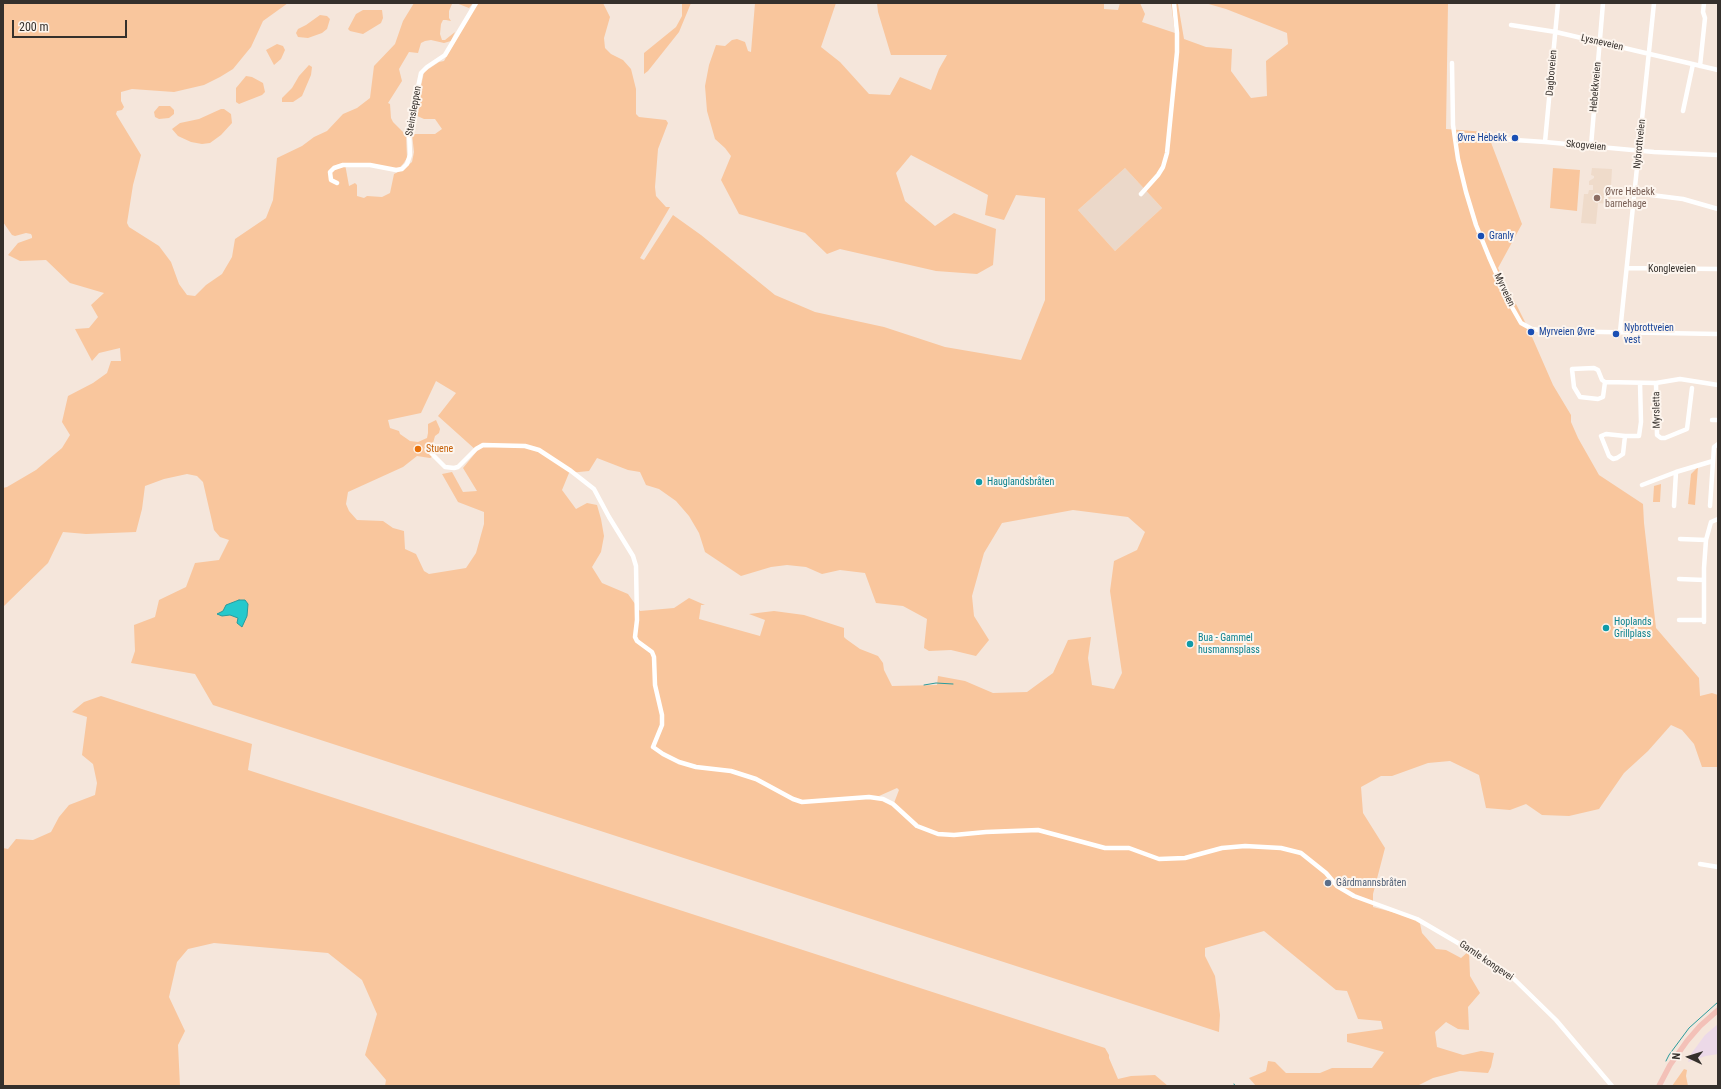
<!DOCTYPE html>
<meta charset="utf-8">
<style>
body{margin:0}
#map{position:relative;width:1721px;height:1089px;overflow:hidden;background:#f5e6db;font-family:"Roboto Condensed",sans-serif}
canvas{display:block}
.frame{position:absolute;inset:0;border:4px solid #35302c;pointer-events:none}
.north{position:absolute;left:1669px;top:1037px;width:40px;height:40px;-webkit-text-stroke:3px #fdf5ee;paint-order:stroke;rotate:274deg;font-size:11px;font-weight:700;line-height:16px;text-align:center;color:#35302c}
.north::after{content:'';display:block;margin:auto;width:14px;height:18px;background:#35302c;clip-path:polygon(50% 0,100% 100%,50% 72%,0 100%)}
.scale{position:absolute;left:12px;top:20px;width:115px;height:18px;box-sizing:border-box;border:2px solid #35302c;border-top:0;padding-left:5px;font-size:12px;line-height:14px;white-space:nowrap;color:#35302c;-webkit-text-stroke:3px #fdf5ee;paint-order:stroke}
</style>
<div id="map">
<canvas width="1721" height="1089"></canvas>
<div class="frame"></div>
<div class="north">N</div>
<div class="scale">200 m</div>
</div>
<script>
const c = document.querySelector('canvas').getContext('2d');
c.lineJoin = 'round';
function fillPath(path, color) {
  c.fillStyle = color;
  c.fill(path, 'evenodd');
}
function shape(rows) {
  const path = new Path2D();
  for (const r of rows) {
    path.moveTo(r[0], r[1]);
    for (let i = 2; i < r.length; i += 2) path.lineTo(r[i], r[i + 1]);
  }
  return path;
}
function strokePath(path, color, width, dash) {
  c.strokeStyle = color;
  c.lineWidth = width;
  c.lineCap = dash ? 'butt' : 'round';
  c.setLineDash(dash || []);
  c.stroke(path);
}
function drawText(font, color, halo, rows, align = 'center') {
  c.font = font + ' "Roboto Condensed",sans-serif';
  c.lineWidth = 4;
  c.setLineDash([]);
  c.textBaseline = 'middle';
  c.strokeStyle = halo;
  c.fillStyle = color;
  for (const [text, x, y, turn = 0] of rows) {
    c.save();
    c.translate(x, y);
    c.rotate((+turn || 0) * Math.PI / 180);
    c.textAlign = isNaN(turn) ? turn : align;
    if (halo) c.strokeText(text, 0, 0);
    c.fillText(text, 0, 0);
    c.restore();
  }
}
fillPath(shape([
 [1718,1024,1718,1054,1706,1056,1688,1062,1691,1054,1705,1035]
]), '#ecd9e8');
fillPath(shape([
 [1125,168,1162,208,1115,251,1078,210]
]), '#ebd8c9');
fillPath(shape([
 [1592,168,1612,169,1610,204,1598,203,1596,224,1581,223,1584,194,1588,194,1589,190,1593,190,1593,185,1589,185,1589,181,1594,178,1594,176,1591,175]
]), '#efdbca');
fillPath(shape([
 [3,3,288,3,263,21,251,47,233,69,220,77,204,85,174,92,132,89,121,92,121,101,124,107,122,110,117,111,116,114,141,155,133,185,127,223,129,227,159,246,171,262,179,284,187,295,195,296,206,285,222,274,232,257,235,239,266,218,273,200,277,158,302,146,314,137,327,131,343,114,357,108,370,98,374,66,395,44,403,21,414,3,473,3,469,8,456,3,452,4,449,11,449,18,451,21,446,20,443,20,441,24,440,34,442,40,445,40,455,32,451,41,444,43,431,40,425,41,421,43,418,53,409,52,399,69,402,81,388,103,390,104,391,118,393,122,406,135,407,158,403,164,398,169,345,164,349,186,355,183,357,185,357,196,364,198,367,196,382,197,390,193,394,174,402,170,412,162,414,152,412,134,435,134,442,129,435,119,424,119,415,115,424,72,439,62,444,61,477,3,603,3,610,17,604,38,605,48,611,54,623,60,631,69,636,89,636,114,639,117,666,120,668,123,658,149,655,187,656,196,666,207,670,207,640,258,644,260,673,215,701,235,775,295,815,312,884,327,945,347,1021,360,1045,300,1045,198,1016,195,1004,220,985,215,988,195,911,155,896,173,905,201,935,226,954,213,996,229,993,265,977,274,936,271,840,249,827,254,805,233,739,214,721,180,731,156,725,148,715,139,707,111,705,86,709,65,716,45,725,46,732,40,737,39,745,42,748,51,751,52,755,3,836,3,821,47,840,62,869,94,890,95,900,77,931,90,939,69,947,55,891,55,878,12,877,3,1104,3,1104,9,1118,10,1120,3,1140,3,1145,14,1142,22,1175,33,1171,3,1191,3,1178,4,1184,39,1206,47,1232,49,1231,71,1251,98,1267,96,1266,61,1288,44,1287,33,1226,9,1205,3,1448,3,1446,129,1487,132,1522,224,1498,268,1529,330,1553,385,1571,415,1571,422,1578,438,1599,475,1643,504,1644,523,1656,628,1699,678,1700,696,1712,693,1718,695,1718,767,1702,767,1694,744,1682,730,1671,725,1648,751,1624,773,1599,809,1569,816,1542,815,1526,804,1510,810,1486,808,1479,775,1450,761,1428,763,1392,776,1381,776,1361,787,1363,813,1385,848,1373,894,1373,907,1419,919,1422,933,1436,949,1446,950,1461,958,1469,951,1470,976,1480,993,1468,1007,1469,1030,1458,1029,1446,1022,1435,1032,1437,1047,1463,1055,1481,1051,1494,1053,1491,1067,1488,1073,1460,1071,1433,1078,1417,1086,1256,1086,1249,1078,1266,1071,1268,1061,1275,1062,1286,1073,1320,1073,1332,1068,1372,1068,1384,1052,1347,1042,1347,1034,1383,1029,1381,1021,1358,1019,1347,991,1336,990,1264,931,1205,948,1205,956,1215,976,1220,1015,1219,1032,213,705,195,674,131,663,135,651,134,625,155,617,159,600,186,587,195,563,219,560,229,540,220,537,214,530,203,482,197,476,187,474,164,479,145,486,142,509,136,532,86,534,63,532,48,563,3,607,3,488,7,487,36,470,62,448,70,435,62,422,68,396,93,383,107,373,111,361,121,361,120,348,99,353,92,361,75,329,89,328,98,317,91,305,104,293,70,283,46,260,20,261,8,255,18,243,32,238,32,236,31,234,26,233,15,236,12,235,3,222],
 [1125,168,1162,208,1115,251,1078,210],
 [436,381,456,393,438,416,477,451,463,468,477,491,463,492,452,472,442,474,458,502,484,512,484,524,476,553,466,568,429,574,424,571,416,554,405,549,404,531,393,528,383,521,357,520,349,511,346,504,348,492,403,467,417,456,430,458,434,456,435,448,433,443,435,436,439,433,440,429,436,420,428,424,428,433,427,438,418,442,410,441,400,434,399,431,390,428,388,420,421,413],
 [597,458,628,470,640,472,646,485,659,489,676,501,689,516,699,533,705,552,741,576,771,567,787,565,806,567,822,574,840,570,865,573,876,603,903,606,927,619,924,648,929,651,951,650,976,656,989,640,974,616,972,596,984,553,1002,523,1073,510,1128,517,1145,532,1137,550,1114,561,1110,591,1122,673,1114,689,1092,685,1088,658,1091,637,1068,640,1053,673,1027,692,993,693,965,681,938,676,937,685,892,686,884,670,883,663,878,656,860,649,846,639,844,637,844,628,804,615,774,611,749,614,765,620,760,636,699,619,701,605,705,605,689,598,674,608,640,611,628,594,602,583,592,567,601,552,604,536,601,519,597,505,587,503,576,509,562,490,569,473,589,471],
 [897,788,899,790,894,803,879,796],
 [682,3,691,3,679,32,648,71,644,74,644,53,676,27,682,16],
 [363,10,382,10,383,18,381,23,363,34,350,31,348,29,356,14],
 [320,15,327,16,330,19,327,29,322,33,308,38,298,37,296,33,298,29,306,25],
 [277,44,283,46,285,50,281,59,274,65,266,50],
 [309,65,312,67,311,75,302,96,293,102,282,102,282,98,292,88,299,76],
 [246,76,252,77,263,83,265,92,262,95,239,104,236,102,236,88],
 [159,106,170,106,174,110,174,114,169,118,159,119,155,117,154,112],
 [221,109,224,109,231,114,232,123,221,135,210,143,202,144,191,142,178,136,172,129,180,123,199,119],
 [1553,168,1580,170,1577,211,1550,208],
 [1698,467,1695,505,1688,504,1691,474],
 [1661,484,1660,502,1653,502,1654,486],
 [101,696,252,744,248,770,1105,1048,1109,1055,1109,1058,1118,1079,1131,1076,1155,1075,1168,1086,385,1086,386,1080,365,1055,377,1014,362,980,328,953,214,943,188,949,177,962,169,997,185,1031,178,1045,180,1086,3,1086,3,848,8,849,16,839,33,840,51,832,59,817,69,805,95,795,97,783,93,764,82,755,87,717,72,712,84,702],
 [1684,1069,1687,1070,1686,1076,1688,1086,1672,1086]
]), '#f9c69d');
const water = shape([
 [239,600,245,600,248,604,247,616,242,627,237,623,238,618,230,615,222,616,217,614,223,611,226,605,239,600]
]);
fillPath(water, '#25c9cc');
strokePath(water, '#2a9b9c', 1);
strokePath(shape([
 [924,685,936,683,953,684],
 [1666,1061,1669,1055,1689,1028,1718,1002],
 [1234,1084,1235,1086]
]), '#2a9b9c', 1);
strokePath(shape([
 [1511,25,1556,32,1718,70],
 [1452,63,1453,125,1458,159,1466,192,1476,225,1489,257,1509,302,1521,323,1532,329,1546,331,1718,334],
 [1700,66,1705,18,1703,12,1704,3],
 [1683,111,1693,64],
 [1455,136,1545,142,1654,152,1718,155],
 [1545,142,1558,3],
 [1591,146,1603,3],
 [337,183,331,180,330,172,334,168,343,165,370,165,396,170,402,169,407,164,410,155,409,130,421,73,427,67,445,55,476,3],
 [1635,193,1683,199,1718,209],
 [1141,194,1158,175,1163,167,1167,153,1177,52,1177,33,1174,3],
 [1627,268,1718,269],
 [1620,332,1654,3],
 [1605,382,1603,397,1598,399,1580,397,1574,387,1572,369,1594,368,1598,370,1602,380,1605,382,1656,383,1680,379,1718,385],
 [1656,383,1657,435,1661,438,1665,438,1687,429,1692,388],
 [1712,420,1718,420],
 [1625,436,1623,454,1617,458,1613,459,1609,456,1601,436,1606,434,1625,436,1639,436,1641,422,1640,383],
 [427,449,445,467,454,468,458,467,476,449,483,445,525,446,539,450,571,471,594,489,609,517,633,556,636,566,637,620,635,637,637,641,652,652,654,657,655,685,662,715,662,725,653,747,663,754,679,762,696,767,731,771,756,779,793,799,802,802,869,797,883,799,893,804,917,826,938,834,954,835,986,832,1038,830,1105,848,1129,848,1159,859,1185,858,1222,848,1245,846,1281,848,1301,853,1326,873,1337,886,1354,896,1417,919,1499,967,1513,978,1556,1020,1612,1086],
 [1642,485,1676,472,1713,461],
 [1674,506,1676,472],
 [1710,506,1714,447,1718,444],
 [1680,539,1706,540],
 [1679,579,1704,580],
 [1679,620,1704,620],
 [1704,622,1704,568,1706,540,1711,522,1718,519],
 [1700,864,1718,867]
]), '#fff', 4.5);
strokePath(shape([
 [1659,1086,1670,1065,1687,1041,1700,1026,1718,1010]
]), '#f3c1b8', 5.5);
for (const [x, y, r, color] of [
 [1515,138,4,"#1a4fb4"],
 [1597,198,4,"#8d6e63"],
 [1481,236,4,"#1a4fb4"],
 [1531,332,4,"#1a4fb4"],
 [1616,334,4,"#1a4fb4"],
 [418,449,4,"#e8710a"],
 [979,482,4,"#0f9aa8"],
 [1606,628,4,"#0f9aa8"],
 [1190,644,4,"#0f9aa8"],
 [1328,883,4,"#5c6f8a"]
]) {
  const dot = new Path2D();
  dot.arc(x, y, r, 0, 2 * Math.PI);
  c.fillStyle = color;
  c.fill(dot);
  strokePath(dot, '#fdf5ee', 1.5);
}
drawText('10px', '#35302c', '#fdf5ee', [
 ["Lysneveien",1602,43,13],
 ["Dagboveien",1552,73,-85],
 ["Hebekkveien",1596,87,-85],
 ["Steinsleppen",414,111,-80],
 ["Nybrottveien",1640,144,-84],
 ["Skogveien",1586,146,5],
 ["Kongleveien",1672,269],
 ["Myrveien",1504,290,65],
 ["Myrsletta",1657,410,-91],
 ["Gamle kongevei",1486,961,34]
]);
drawText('10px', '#164399', '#fdf5ee', [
 ["Øvre Hebekk",1507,138,"right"],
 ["Granly",1489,236],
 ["Nybrottveien",1624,328],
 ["vest",1624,340],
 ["Myrveien Øvre",1539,332]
], 'left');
drawText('10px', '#785e54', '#fdf5ee', [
 ["Øvre Hebekk",1605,192],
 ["barnehage",1605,204]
], 'left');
drawText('10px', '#c56008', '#fdf5ee', [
 ["Stuene",426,449]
], 'left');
drawText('10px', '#0d838f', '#fdf5ee', [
 ["Hauglandsbråten",987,482],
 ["Hoplands",1614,622],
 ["Grillplass",1614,634],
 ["Bua - Gammel",1198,638],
 ["husmannsplass",1198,650]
], 'left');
drawText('10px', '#4e5e75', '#fdf5ee', [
 ["Gårdmannsbråten",1336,883]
], 'left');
</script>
